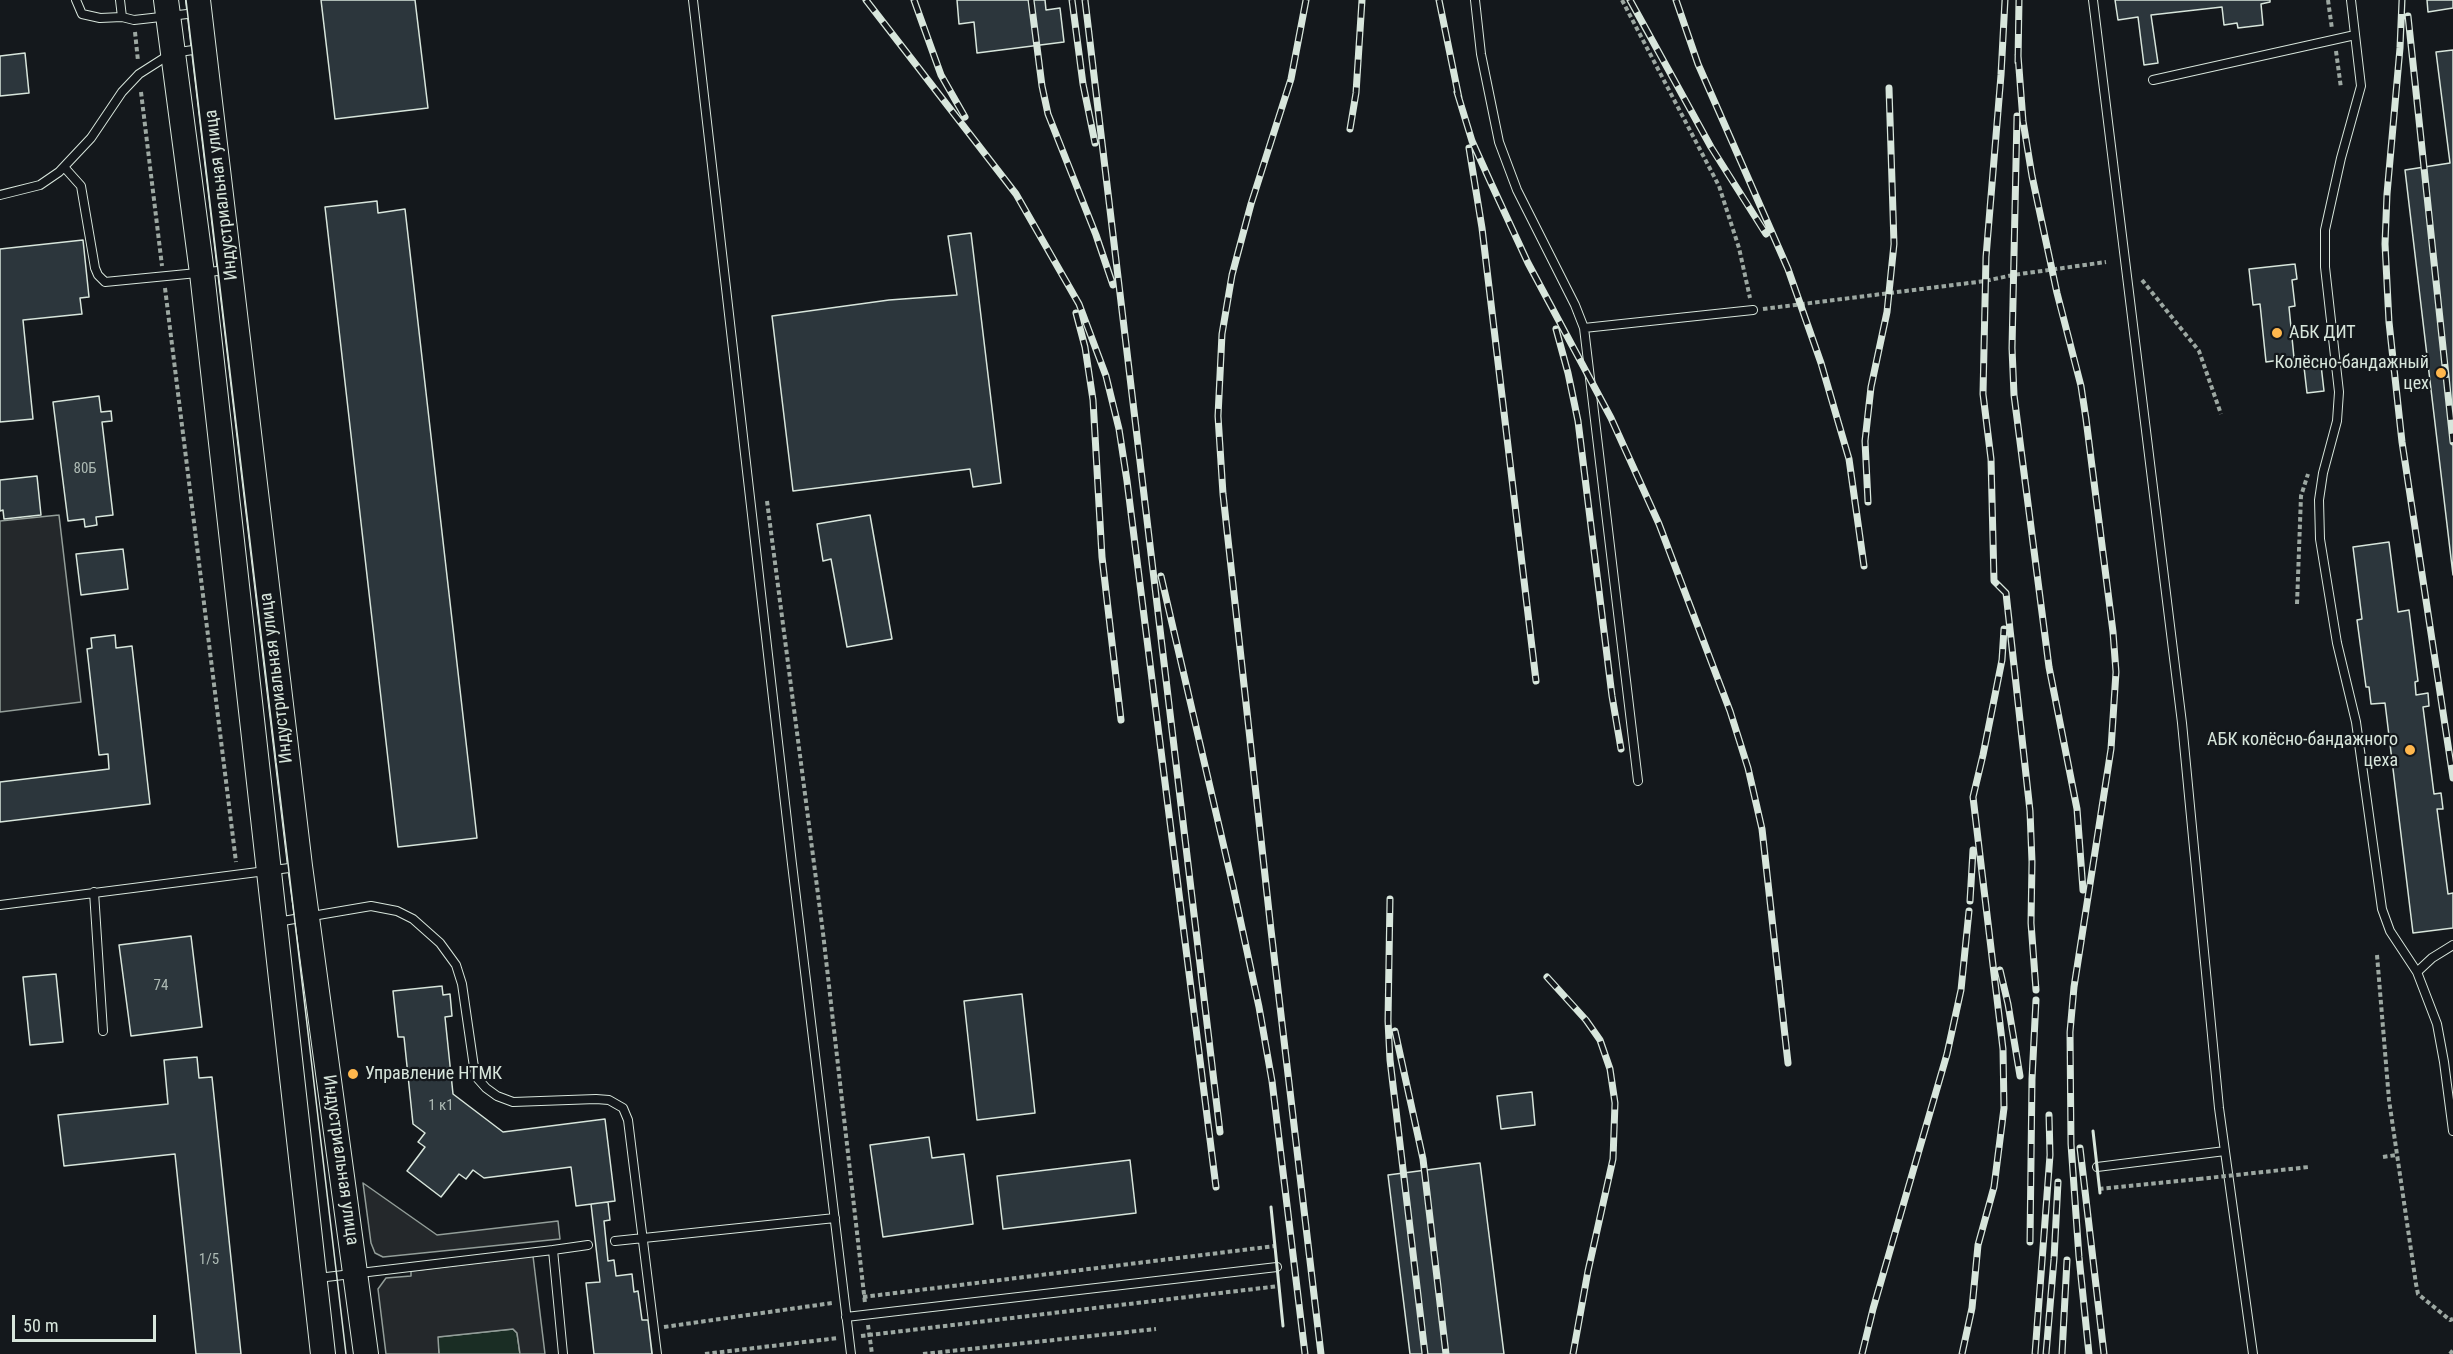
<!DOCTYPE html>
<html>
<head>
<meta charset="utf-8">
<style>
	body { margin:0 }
	#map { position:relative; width:2453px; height:1354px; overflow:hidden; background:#14181c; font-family:"Roboto Condensed",sans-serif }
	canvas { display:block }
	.scale { position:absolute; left:12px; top:1315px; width:144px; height:27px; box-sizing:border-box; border:3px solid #d8e6dc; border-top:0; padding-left:8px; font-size:18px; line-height:21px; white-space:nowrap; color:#d8e6dc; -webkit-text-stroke:4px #14181c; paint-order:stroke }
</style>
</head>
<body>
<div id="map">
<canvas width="2453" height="1354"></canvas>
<div class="scale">50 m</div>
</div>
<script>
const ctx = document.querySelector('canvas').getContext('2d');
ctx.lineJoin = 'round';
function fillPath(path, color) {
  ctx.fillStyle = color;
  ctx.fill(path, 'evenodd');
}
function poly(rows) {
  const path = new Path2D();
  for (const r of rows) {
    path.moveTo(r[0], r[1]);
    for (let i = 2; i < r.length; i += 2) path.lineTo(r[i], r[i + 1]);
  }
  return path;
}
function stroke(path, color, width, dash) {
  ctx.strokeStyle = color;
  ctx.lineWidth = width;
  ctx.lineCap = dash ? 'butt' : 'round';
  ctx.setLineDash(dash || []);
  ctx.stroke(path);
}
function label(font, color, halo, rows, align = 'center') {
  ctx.font = font + ' "Roboto Condensed",sans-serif';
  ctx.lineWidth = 4.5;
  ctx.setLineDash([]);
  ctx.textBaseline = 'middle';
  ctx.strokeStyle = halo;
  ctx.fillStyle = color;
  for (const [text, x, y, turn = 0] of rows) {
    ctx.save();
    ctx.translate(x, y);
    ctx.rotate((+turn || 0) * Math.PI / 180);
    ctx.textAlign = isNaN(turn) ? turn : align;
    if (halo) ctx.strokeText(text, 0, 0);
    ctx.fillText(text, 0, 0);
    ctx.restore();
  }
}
const green = poly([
	[513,1329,517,1333,520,1354,439,1354,437,1337,513,1329]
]);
const parking = poly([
	[59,515,81,702,0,712,0,521,59,515],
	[363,1183,437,1235,558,1221,560,1239,383,1257,375,1253,371,1243,363,1183],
	[533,1256,545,1354,520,1354,517,1333,513,1329,438,1337,439,1354,386,1354,378,1289,386,1278,411,1276,411,1271,533,1256]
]);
const building = poly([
	[321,0,415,0,428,108,335,119,321,0],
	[957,0,1045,0,1046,10,1060,8,1064,42,977,53,974,22,959,24,957,0],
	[2115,0,2270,0,2270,2,2261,4,2263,25,2238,28,2237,23,2224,25,2222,7,2151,15,2158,63,2144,65,2138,17,2118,20,2115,0],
	[2427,0,2453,0,2453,8,2428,12,2427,0],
	[2453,50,2453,575,2405,170,2450,163,2436,52,2453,50],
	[25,53,29,93,0,96,0,56,25,53],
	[377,201,378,213,405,209,477,838,398,847,325,207,377,201],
	[971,233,1001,483,973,487,970,469,793,491,772,316,889,300,957,295,948,236,971,233],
	[83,240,89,297,80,298,82,314,23,320,33,419,0,422,0,249,83,240],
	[2295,264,2297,279,2292,280,2295,306,2289,307,2294,358,2266,362,2260,304,2253,305,2249,269,2295,264],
	[2321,365,2324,391,2307,393,2304,367,2321,365],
	[99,396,101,412,111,411,112,421,102,422,113,515,96,517,97,525,85,527,84,519,68,521,53,402,99,396],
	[37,476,41,515,4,519,3,510,0,511,0,480,37,476],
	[870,515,892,639,847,647,831,559,823,561,817,524,870,515],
	[2389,542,2398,612,2409,610,2418,681,2415,682,2416,695,2428,693,2429,706,2423,707,2434,794,2441,793,2443,809,2437,809,2448,894,2453,893,2453,928,2413,933,2385,703,2371,704,2369,687,2366,687,2357,620,2362,619,2353,547,2389,542],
	[123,549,128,589,81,595,76,554,123,549],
	[115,635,116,648,132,646,150,804,0,822,0,782,109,769,108,754,99,755,87,649,92,648,91,638,115,635],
	[191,936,202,1027,131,1036,119,945,191,936],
	[56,974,63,1042,30,1045,23,977,56,974],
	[442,986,443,995,450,994,452,1016,445,1017,453,1094,503,1132,605,1119,615,1201,576,1206,571,1167,484,1178,473,1170,466,1179,459,1174,441,1197,407,1171,425,1147,418,1142,425,1133,413,1124,404,1037,398,1037,393,991,442,986],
	[1022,994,1035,1113,977,1120,964,1001,1022,994],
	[197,1057,199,1078,212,1077,241,1354,196,1354,175,1154,64,1166,58,1115,168,1104,164,1060,197,1057],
	[1532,1092,1535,1125,1501,1129,1497,1096,1532,1092],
	[929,1137,932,1158,964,1154,973,1224,883,1237,870,1145,929,1137],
	[1130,1160,1136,1213,1003,1229,997,1176,1130,1160],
	[1480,1163,1504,1354,1410,1354,1388,1175,1480,1163],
	[608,1202,610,1220,604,1221,608,1261,614,1260,616,1276,632,1274,634,1292,638,1291,642,1320,648,1320,652,1354,594,1354,586,1283,600,1282,591,1204,608,1202]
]);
const path = poly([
	[1622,0,1719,186,1739,248,1750,298],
	[2328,0,2332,29],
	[135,32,138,61],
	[2336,51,2341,88],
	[141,92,162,266],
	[2142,280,2199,351,2221,414],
	[165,288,236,862],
	[1763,309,1985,281,2013,275,2106,262],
	[767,501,823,933,865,1303],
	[2297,604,2301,496,2308,474],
	[2377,955,2389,1100,2416,1284,2418,1294,2450,1320,2453,1319],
	[2383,1157,2396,1155],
	[2099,1189,2199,1179],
	[863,1297,1275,1246],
	[868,1325,872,1354],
	[664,1327,832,1303],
	[861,1336,1279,1286],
	[705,1354,838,1338],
	[923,1354,1156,1329],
	[2450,1354,2453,1350]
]);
const lane = poly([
	[76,0,82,14,100,18,122,17],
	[120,0,122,17,134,20,196,13],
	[693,0,792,864,851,1354],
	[1475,0,1481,54,1499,142,1517,190,1575,305,1584,328,1753,310],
	[2093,0,2182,723,2219,1108,2253,1354],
	[2351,0,2361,86,2341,158,2325,230,2325,267,2339,392,2337,421,2323,473,2319,500,2320,539,2337,643,2356,722,2382,909,2390,931,2417,972,2437,1024,2444,1062,2453,1131],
	[2153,80,2355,35],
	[64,167,81,186,95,268,98,275,105,282,228,270],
	[0,195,40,185,59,172,91,138,122,92,139,74,172,53,200,49],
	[1584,328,1638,781],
	[94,892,103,1031],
	[0,905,297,867],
	[277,922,371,906,397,911,413,919,440,943,456,965,462,984,474,1067,478,1079,486,1088,497,1096,513,1102,596,1099,609,1100,623,1108,628,1120,657,1354],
	[2417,972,2432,958,2453,945],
	[2097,1167,2225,1151],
	[615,1241,835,1218],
	[553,1250,588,1245],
	[318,1278,553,1250,563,1354],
	[846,1317,1277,1267]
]);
const secondary = poly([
	[166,0,202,273,323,1354],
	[198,0,300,866,366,1354]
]);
const tram = poly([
	[186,0,346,1354]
]);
const rail = poly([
	[866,0,1016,194,1079,304,1106,376,1119,429,1127,481,1216,1187],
	[914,0,941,75,965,117],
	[1031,0,1042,86,1048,114,1096,235,1113,285],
	[1072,0,1083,84,1095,143],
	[1085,0,1220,1132],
	[1306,0,1291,79,1251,204,1232,275,1222,334,1218,416,1223,494,1271,930,1321,1354],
	[1439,0,1459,98],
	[1630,0,1711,147,1766,234],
	[1676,0,1698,64,1788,269,1821,363,1849,459,1864,566],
	[2005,0,2001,75,1986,257,1983,394,1991,459,1994,581,2006,593,2030,811,2032,862,2031,923,2036,990],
	[2402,0,2400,48,2387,194,2385,244,2389,322,2402,442,2453,778],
	[2408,16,2453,442],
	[2018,55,2023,121,2032,176,2057,293,2081,386,2086,419,2113,632,2116,672,2111,749,2074,987,2070,1032,2071,1144,2079,1257,2089,1354],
	[2018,62,2019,0],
	[1457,92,1472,141,1490,181,1528,263,1611,418,1659,524,1730,711,1748,768,1762,829,1788,1063],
	[2017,116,2012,348,2014,395,2049,667,2077,809,2083,890],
	[1350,129,1356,93,1362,0],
	[1469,148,1482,228,1536,681],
	[1076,313,1085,347,1093,400,1102,557,1121,720],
	[1556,329,1568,373,1578,421,1612,696,1621,749],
	[1868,502,1865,441,1871,387,1887,312,1894,244,1889,88],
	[1161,576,1233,886,1259,1007,1272,1081,1305,1354],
	[1390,899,1388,1021,1390,1060,1425,1354],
	[1970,901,1973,850],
	[2000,970,2008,1004,2020,1076],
	[1547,977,1586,1020,1600,1040,1610,1069,1615,1103,1613,1159,1588,1271,1573,1354],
	[1395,1031,1423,1159,1446,1354],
	[2080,1148,2104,1354],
	[2030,1242,2032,1079,2036,1000],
	[1862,1354,1873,1309,1947,1054,1961,990,1969,911],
	[1962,1354,1972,1308,1978,1245,1994,1187,2004,1108,2003,1049,1973,797,1983,755,2002,660,2004,629],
	[2035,1354,2050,1155,2049,1115],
	[2046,1354,2054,1259,2058,1182],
	[2062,1354,2067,1260]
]);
const pathBridge = poly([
	[2199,1179,2309,1167]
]);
const wall = poly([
	[2093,1131,2100,1193],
	[1271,1207,1283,1326]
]);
const markers = [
	[2277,333,6,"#ffb74d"],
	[2441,373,6,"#ffb74d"],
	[2410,750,6,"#ffb74d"],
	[353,1074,6,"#ffb74d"]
];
const numberNames = [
	["80Б",85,469],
	["74",161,986],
	["1 к1",441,1106],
	["1/5",209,1260]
];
const streetNames = [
	["Индустриальная улица",222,195,-97],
	["Индустриальная улица",277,678,-97],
	["Индустриальная улица",340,1160,82]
];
const poiNames = [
	["АБК ДИТ",2289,333],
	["Колёсно-бандажный",2429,363,"right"],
	["цех",2429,384,"right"],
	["АБК колёсно-бандажного",2398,740,"right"],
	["цеха",2398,761,"right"],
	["Управление НТМК",365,1074]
];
fillPath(green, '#1a2d24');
stroke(green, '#939e99', 1.5);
fillPath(parking, '#24282b');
stroke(parking, '#939e99', 1.5);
fillPath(building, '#2c363c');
stroke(building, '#d8e6dc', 1.5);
stroke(lane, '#d8e6dc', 10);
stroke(secondary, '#d8e6dc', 26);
stroke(path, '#9da8a2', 4, [4.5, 3]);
stroke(lane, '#14181c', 8);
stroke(secondary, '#14181c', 24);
stroke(tram, '#d8e6dc', 1.5);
stroke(rail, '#d8e6dc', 7);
stroke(rail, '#14181c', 4.5, [14]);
stroke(pathBridge, '#9da8a2', 4, [4.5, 3]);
stroke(wall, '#d8e6dc', 3);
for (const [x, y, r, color] of markers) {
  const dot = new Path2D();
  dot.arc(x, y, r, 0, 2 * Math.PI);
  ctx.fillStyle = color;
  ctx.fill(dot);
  stroke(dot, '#14181c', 2);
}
label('15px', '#adbab4', null, numberNames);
label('18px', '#d8e6dc', '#14181c', streetNames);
label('18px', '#d8e6dc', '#14181c', poiNames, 'left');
</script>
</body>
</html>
